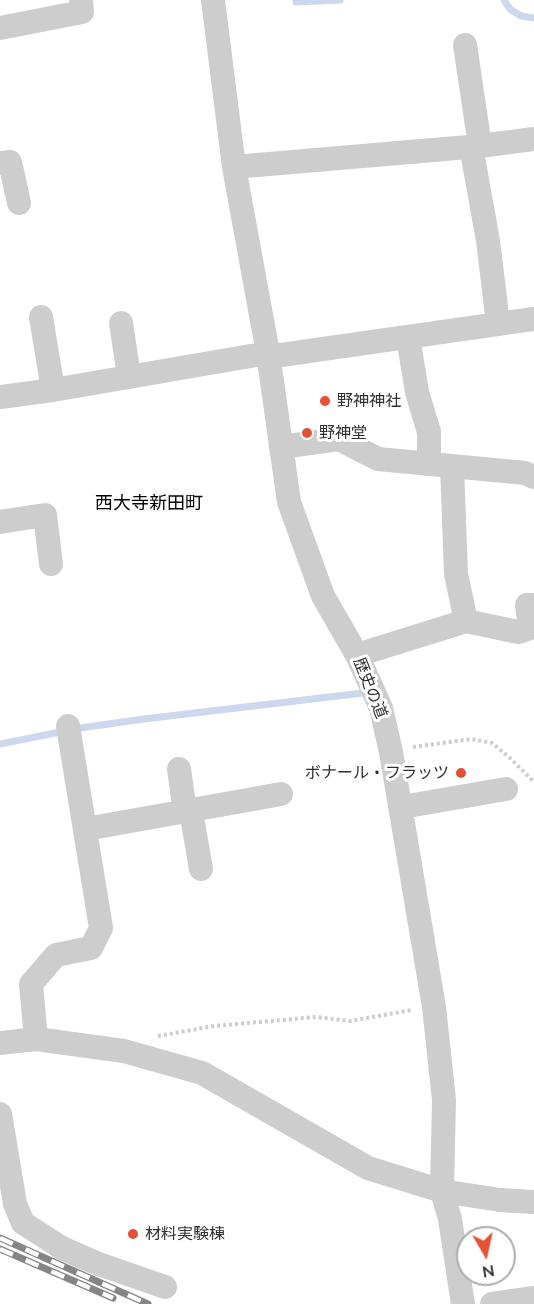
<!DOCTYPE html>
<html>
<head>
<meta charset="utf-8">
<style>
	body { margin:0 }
	#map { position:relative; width:534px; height:1304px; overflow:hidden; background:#fff; font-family:Mulish,sans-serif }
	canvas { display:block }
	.north { position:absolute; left:456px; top:1226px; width:60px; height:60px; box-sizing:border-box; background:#fff; border:2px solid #acacac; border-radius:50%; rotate:171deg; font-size:16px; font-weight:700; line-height:24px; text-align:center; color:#303030 }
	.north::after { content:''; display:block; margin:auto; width:21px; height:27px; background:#e55134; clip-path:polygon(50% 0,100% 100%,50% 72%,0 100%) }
</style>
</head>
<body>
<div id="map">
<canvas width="534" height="1304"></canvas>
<div class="north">N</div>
</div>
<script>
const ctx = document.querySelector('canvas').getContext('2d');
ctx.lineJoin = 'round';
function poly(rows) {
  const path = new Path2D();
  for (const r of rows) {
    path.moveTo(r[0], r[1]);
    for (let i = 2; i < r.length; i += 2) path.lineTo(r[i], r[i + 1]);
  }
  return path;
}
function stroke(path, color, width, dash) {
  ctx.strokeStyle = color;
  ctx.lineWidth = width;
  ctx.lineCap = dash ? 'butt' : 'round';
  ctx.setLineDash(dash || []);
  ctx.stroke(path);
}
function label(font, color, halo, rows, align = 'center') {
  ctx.font = font + ' Mulish,"Noto Sans JP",sans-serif';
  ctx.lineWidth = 6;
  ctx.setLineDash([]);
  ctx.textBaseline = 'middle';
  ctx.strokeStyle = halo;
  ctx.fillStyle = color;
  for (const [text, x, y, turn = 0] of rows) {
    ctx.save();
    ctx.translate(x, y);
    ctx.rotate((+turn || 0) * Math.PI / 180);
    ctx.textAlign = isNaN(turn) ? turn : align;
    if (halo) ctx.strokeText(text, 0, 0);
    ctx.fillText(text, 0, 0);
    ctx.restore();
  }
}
const stream = poly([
	[296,0,296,2,340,0],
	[504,0,510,9,521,16,534,18],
	[0,744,80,728,144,719,363,693]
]);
const path = poly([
	[413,747,472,739,492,743,511,759,534,782],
	[158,1036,214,1026,316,1017,350,1021,412,1010]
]);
const minor = poly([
	[213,0,234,167,268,353,289,502,323,596,357,655,381,708,391,752,434,1007,444,1100,442,1191,450,1219,463,1304],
	[0,28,82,12,81,0],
	[465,45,480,146],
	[471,146,488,241,498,323],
	[0,163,10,162,19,203],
	[234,167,480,146,534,139],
	[41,317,53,390],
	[121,323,129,376],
	[408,337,417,392,429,432,429,464],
	[0,397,53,390,268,353,281,355,534,319],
	[281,447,339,439,378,459,525,473,534,477],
	[452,466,456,574,466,621],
	[0,522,45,515,51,564],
	[357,655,466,621,518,632,530,628,527,605,534,605],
	[179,769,185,812],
	[402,807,506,789],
	[191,811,201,869],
	[86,829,281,794],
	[36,1039,31,984,56,955,91,948,101,928,68,726],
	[0,1043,36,1039,124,1051,202,1073,368,1168,442,1191,500,1200,534,1202],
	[0,1114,15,1204,23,1223,62,1248,96,1263,165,1287],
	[492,1304,534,1298]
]);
const rail = poly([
	[0,1238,148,1304],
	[0,1249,113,1298]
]);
const markers = [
	[325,401,6,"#e55134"],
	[307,433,6,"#e55134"],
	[461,773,6,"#e55134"],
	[133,1234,6,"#e55134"]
];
const poiNames = [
	["野神神社",337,401],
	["野神堂",319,433],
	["ボナール・フラッツ",449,773,"right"],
	["材料実験棟",145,1234]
];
const streetNames = [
	["歴史の道",370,688,68]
];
const neighbourhoodNames = [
	["西大寺新田町",149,504]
];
stroke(stream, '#cbd8ed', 7);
stroke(path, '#cdcdcd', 4, [3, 3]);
stroke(minor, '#cdcdcd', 24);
stroke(rail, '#858585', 7);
stroke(rail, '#fff', 4.5, [14]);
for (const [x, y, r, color] of markers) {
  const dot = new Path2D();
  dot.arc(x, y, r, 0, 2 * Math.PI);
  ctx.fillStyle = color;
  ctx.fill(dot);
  stroke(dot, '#fff', 2);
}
label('16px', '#303030', '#fff', poiNames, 'left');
label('16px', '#303030', '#fff', streetNames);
label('18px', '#000', '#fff', neighbourhoodNames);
</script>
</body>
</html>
